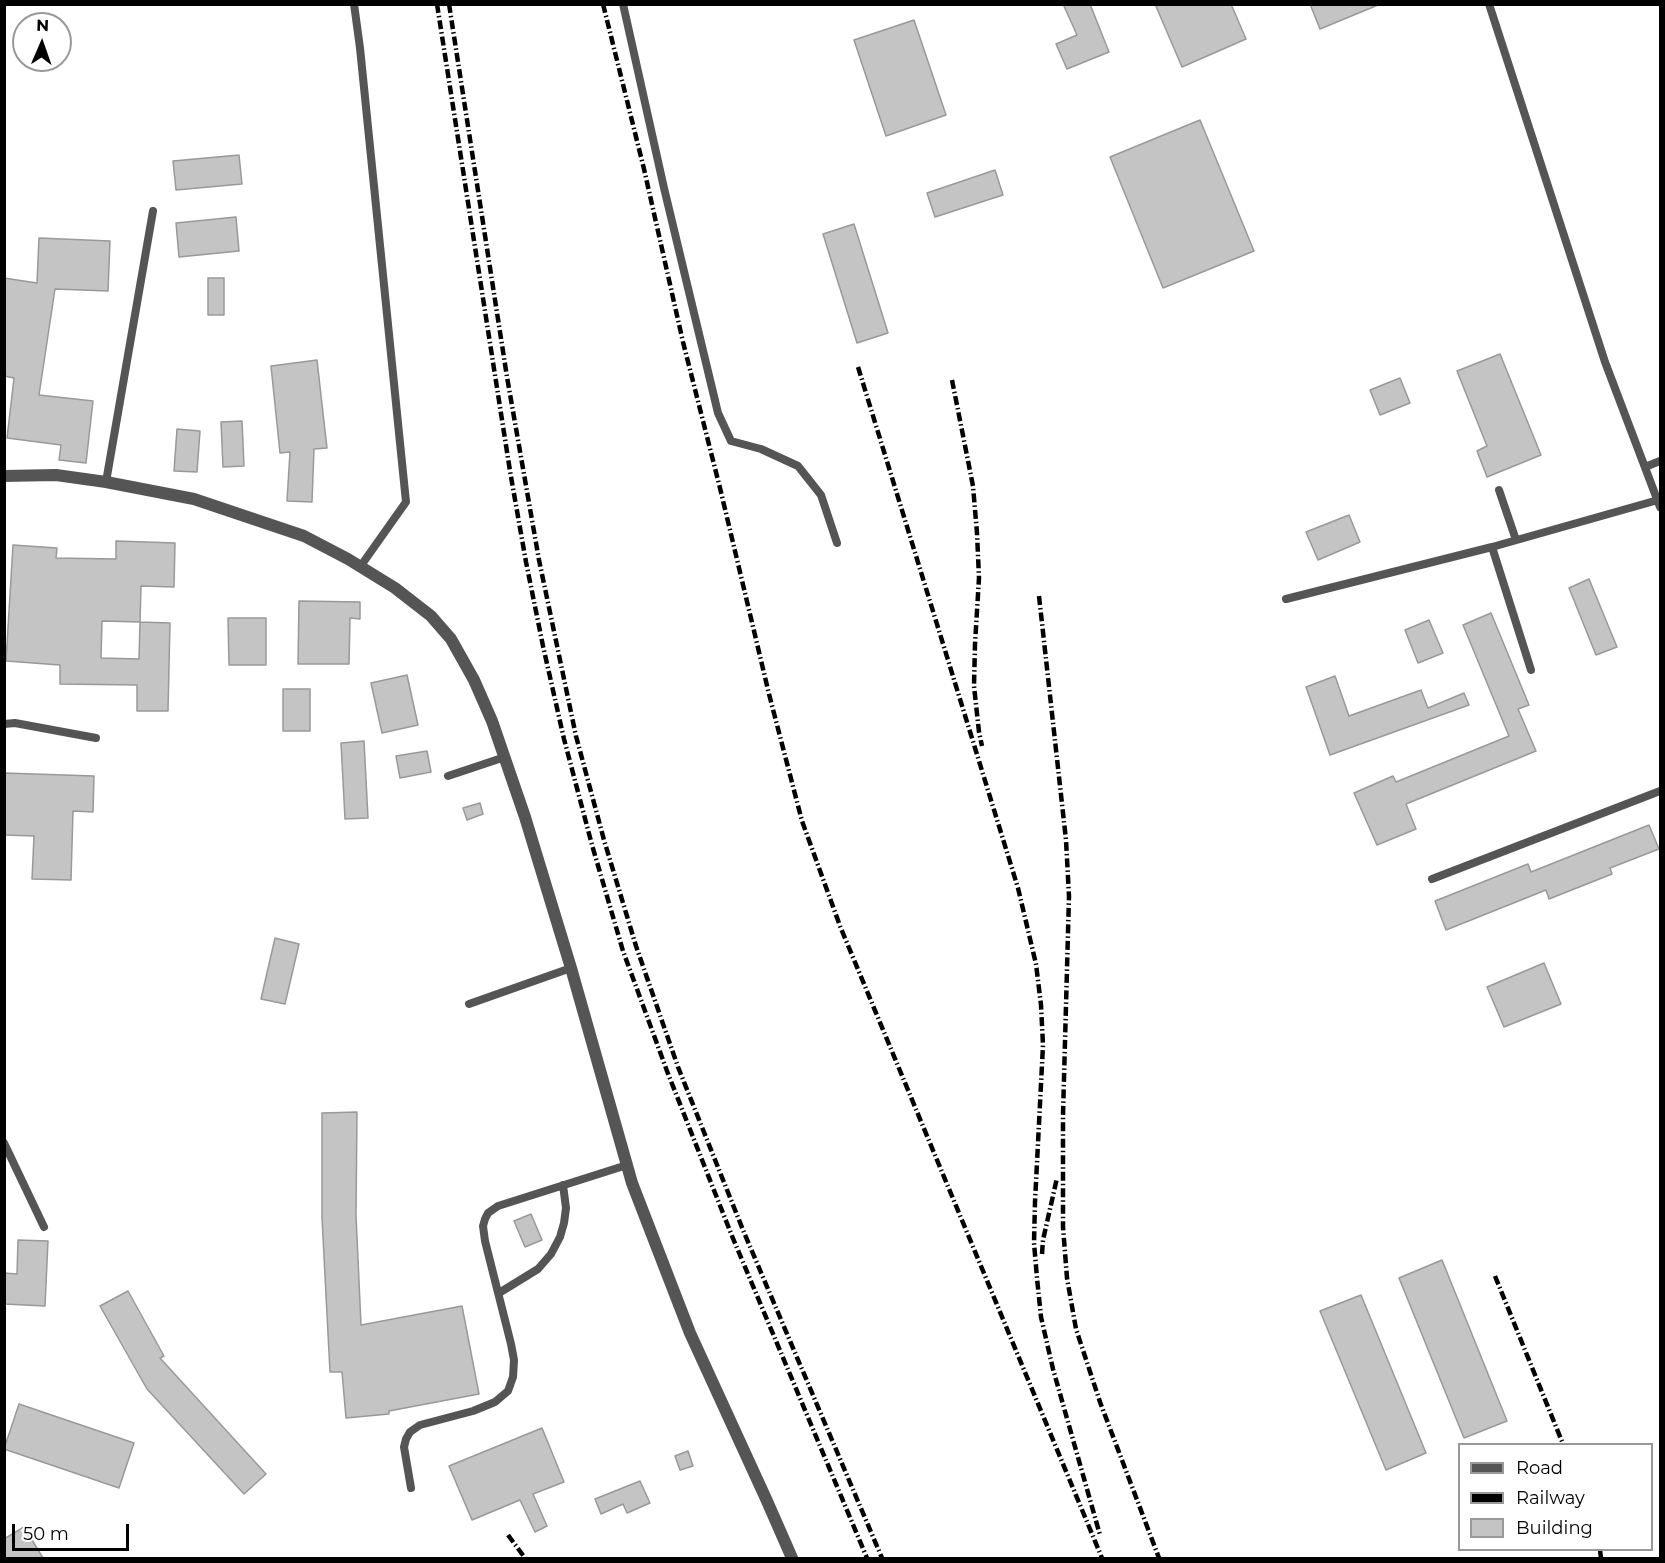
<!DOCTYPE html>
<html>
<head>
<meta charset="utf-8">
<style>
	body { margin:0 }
	#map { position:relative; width:1665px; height:1563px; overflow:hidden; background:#fff; font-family:Montserrat,sans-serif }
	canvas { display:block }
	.frame { position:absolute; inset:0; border:6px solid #000; pointer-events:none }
	.legend { position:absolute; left:1458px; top:1443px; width:195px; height:108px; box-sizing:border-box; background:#fff; border:2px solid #999; margin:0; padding:8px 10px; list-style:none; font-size:18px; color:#000 }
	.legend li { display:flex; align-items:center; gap:12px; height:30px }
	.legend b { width:30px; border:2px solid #999 }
	.north { position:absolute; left:12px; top:12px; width:60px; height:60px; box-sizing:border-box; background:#fff; border:2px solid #999; border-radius:50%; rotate:2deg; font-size:16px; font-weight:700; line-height:24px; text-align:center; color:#000 }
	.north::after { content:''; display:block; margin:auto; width:21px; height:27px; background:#000; clip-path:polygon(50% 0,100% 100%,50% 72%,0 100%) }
	.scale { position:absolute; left:12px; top:1524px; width:117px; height:27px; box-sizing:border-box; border:3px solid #000; border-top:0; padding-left:8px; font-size:18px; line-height:21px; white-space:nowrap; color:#000; -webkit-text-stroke:4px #fff; paint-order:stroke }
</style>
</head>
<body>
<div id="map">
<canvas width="1665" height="1563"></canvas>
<div class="frame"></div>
<ul class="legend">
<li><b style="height:8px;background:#555"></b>Road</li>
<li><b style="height:8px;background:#000"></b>Railway</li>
<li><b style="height:16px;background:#c4c4c4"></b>Building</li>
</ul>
<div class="north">N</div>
<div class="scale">50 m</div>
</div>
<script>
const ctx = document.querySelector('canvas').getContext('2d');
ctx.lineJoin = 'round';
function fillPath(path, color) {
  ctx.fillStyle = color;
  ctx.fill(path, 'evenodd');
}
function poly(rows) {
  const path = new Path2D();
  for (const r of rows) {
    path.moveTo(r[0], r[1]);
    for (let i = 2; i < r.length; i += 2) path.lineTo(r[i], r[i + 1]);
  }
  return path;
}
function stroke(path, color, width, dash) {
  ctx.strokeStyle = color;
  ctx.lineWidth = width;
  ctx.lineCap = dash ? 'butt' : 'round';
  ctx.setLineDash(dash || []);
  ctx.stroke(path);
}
const building = poly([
	[1063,4,1090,4,1109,52,1067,69,1056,44,1077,35,1063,4],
	[1155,4,1231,4,1246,39,1182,67,1155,4],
	[1310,4,1378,4,1378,5,1320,29,1310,4],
	[914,20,946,115,886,136,854,40,914,20],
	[1200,120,1254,251,1163,288,1110,157,1200,120],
	[239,155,242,184,176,190,173,161,239,155],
	[995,170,1003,195,935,217,927,193,995,170],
	[236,217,239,251,179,257,176,223,236,217],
	[854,224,888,333,857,343,823,234,854,224],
	[39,238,110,241,108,291,55,289,39,395,93,401,86,463,59,460,61,445,7,438,14,378,4,376,4,278,37,283,39,238],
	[208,278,224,278,224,315,208,315,208,278],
	[1500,354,1541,455,1487,477,1477,451,1487,446,1457,371,1500,354],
	[317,360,327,448,314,449,312,502,287,501,290,452,280,453,271,366,317,360],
	[1400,378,1410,403,1380,415,1370,390,1400,378],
	[242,421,244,466,223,467,221,422,242,421],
	[177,429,200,431,197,472,174,471,177,429],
	[1349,515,1360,542,1318,560,1306,532,1349,515],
	[116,541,175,543,174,587,141,586,140,622,170,623,168,711,137,711,137,685,60,684,60,665,6,661,13,545,57,548,56,558,116,559,116,541],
	[102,621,140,622,139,659,101,658,102,621],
	[1589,579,1617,647,1596,655,1569,588,1589,579],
	[299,601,360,602,360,619,350,618,349,664,298,664,299,601],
	[1491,613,1529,705,1518,709,1536,751,1406,804,1416,829,1377,845,1354,793,1393,776,1396,782,1509,736,1463,625,1491,613],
	[228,618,266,618,266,665,229,665,228,618],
	[1429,620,1443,653,1418,663,1405,630,1429,620],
	[407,675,418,725,382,733,371,683,407,675],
	[1335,676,1349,716,1421,690,1428,708,1464,693,1469,705,1330,755,1306,687,1335,676],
	[283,689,310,689,310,731,283,731,283,689],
	[364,741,368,818,345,819,341,743,364,741],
	[427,751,431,772,400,778,396,756,427,751],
	[4,773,94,776,93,812,73,811,71,880,32,879,34,836,4,835,4,773],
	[480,803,483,814,467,820,463,808,480,803],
	[1649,825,1659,849,1610,868,1612,874,1549,899,1546,890,1446,930,1435,901,1528,864,1531,872,1649,825],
	[275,938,299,944,285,1004,261,999,275,938],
	[1544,963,1561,1004,1504,1027,1487,987,1544,963],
	[357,1112,356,1215,361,1325,462,1306,479,1394,389,1411,389,1414,346,1418,342,1372,330,1372,322,1218,322,1113,357,1112],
	[531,1214,542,1240,525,1247,514,1221,531,1214],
	[18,1240,48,1241,45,1306,4,1304,4,1273,17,1274,18,1240],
	[1442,1260,1507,1421,1464,1438,1399,1278,1442,1260],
	[128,1291,164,1356,160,1358,266,1474,244,1494,147,1389,100,1306,128,1291],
	[1361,1295,1426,1453,1386,1470,1320,1311,1361,1295],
	[19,1404,134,1443,119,1488,4,1449,19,1404],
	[542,1428,564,1482,533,1494,547,1526,535,1532,520,1500,472,1520,449,1466,542,1428],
	[688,1451,693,1466,680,1470,675,1456,688,1451],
	[640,1481,650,1503,627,1513,623,1504,601,1514,595,1499,640,1481],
	[24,1527,43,1558,4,1558,4,1539,24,1527]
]);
const service = poly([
	[354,4,360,48,406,502,360,567],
	[623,4,664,188,718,413,731,441,761,449,798,466,821,495,837,543],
	[1489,4,1605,362,1660,507],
	[1645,467,1660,461],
	[106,482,153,211],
	[1499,490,1516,540],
	[1286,599,1492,547],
	[1531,670,1492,547,1658,500],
	[4,724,15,723,96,738],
	[448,776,505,757],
	[1432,879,1660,791],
	[469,1004,571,968],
	[4,1143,44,1227],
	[499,1293,538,1269,551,1254,560,1237,564,1223,566,1208,563,1185],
	[411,1488,404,1447,406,1439,410,1432,420,1425,473,1411,495,1402,508,1391,513,1377,514,1360,511,1344,485,1241,483,1226,485,1219,488,1213,498,1206,627,1165]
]);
const minor = poly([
	[4,476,56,475,106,482,194,499,304,536,348,559,395,588,431,616,451,639,474,680,492,721,525,817,571,968,632,1183,690,1333,767,1501,792,1558]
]);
const rail = poly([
	[437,4,510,471,526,562,543,646,564,739,592,845,623,951,667,1071,732,1236,867,1558],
	[449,4,507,377,539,560,576,736,604,840,636,946,678,1067,743,1230,882,1558],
	[603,4,644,169,683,342,720,488,769,694,802,821,840,926,1102,1558],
	[858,367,1018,888,1036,964,1041,1005,1043,1045,1035,1202,1034,1243,1037,1278,1041,1317,1053,1369,1100,1535],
	[952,380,973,486,977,533,979,578,975,644,974,686,979,732,982,746],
	[1039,596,1066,840,1069,896,1063,1115,1063,1227,1067,1278,1076,1329,1100,1402,1159,1558],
	[1042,1254,1043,1240,1057,1178],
	[1495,1276,1563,1444],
	[508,1535,525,1558],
	[1600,1550,1601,1558]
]);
fillPath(building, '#c4c4c4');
stroke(building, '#999', 1.5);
stroke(service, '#555', 8);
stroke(minor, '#555', 12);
stroke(rail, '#000', 4.5, [9, 3, 1.5, 3]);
</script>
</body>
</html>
